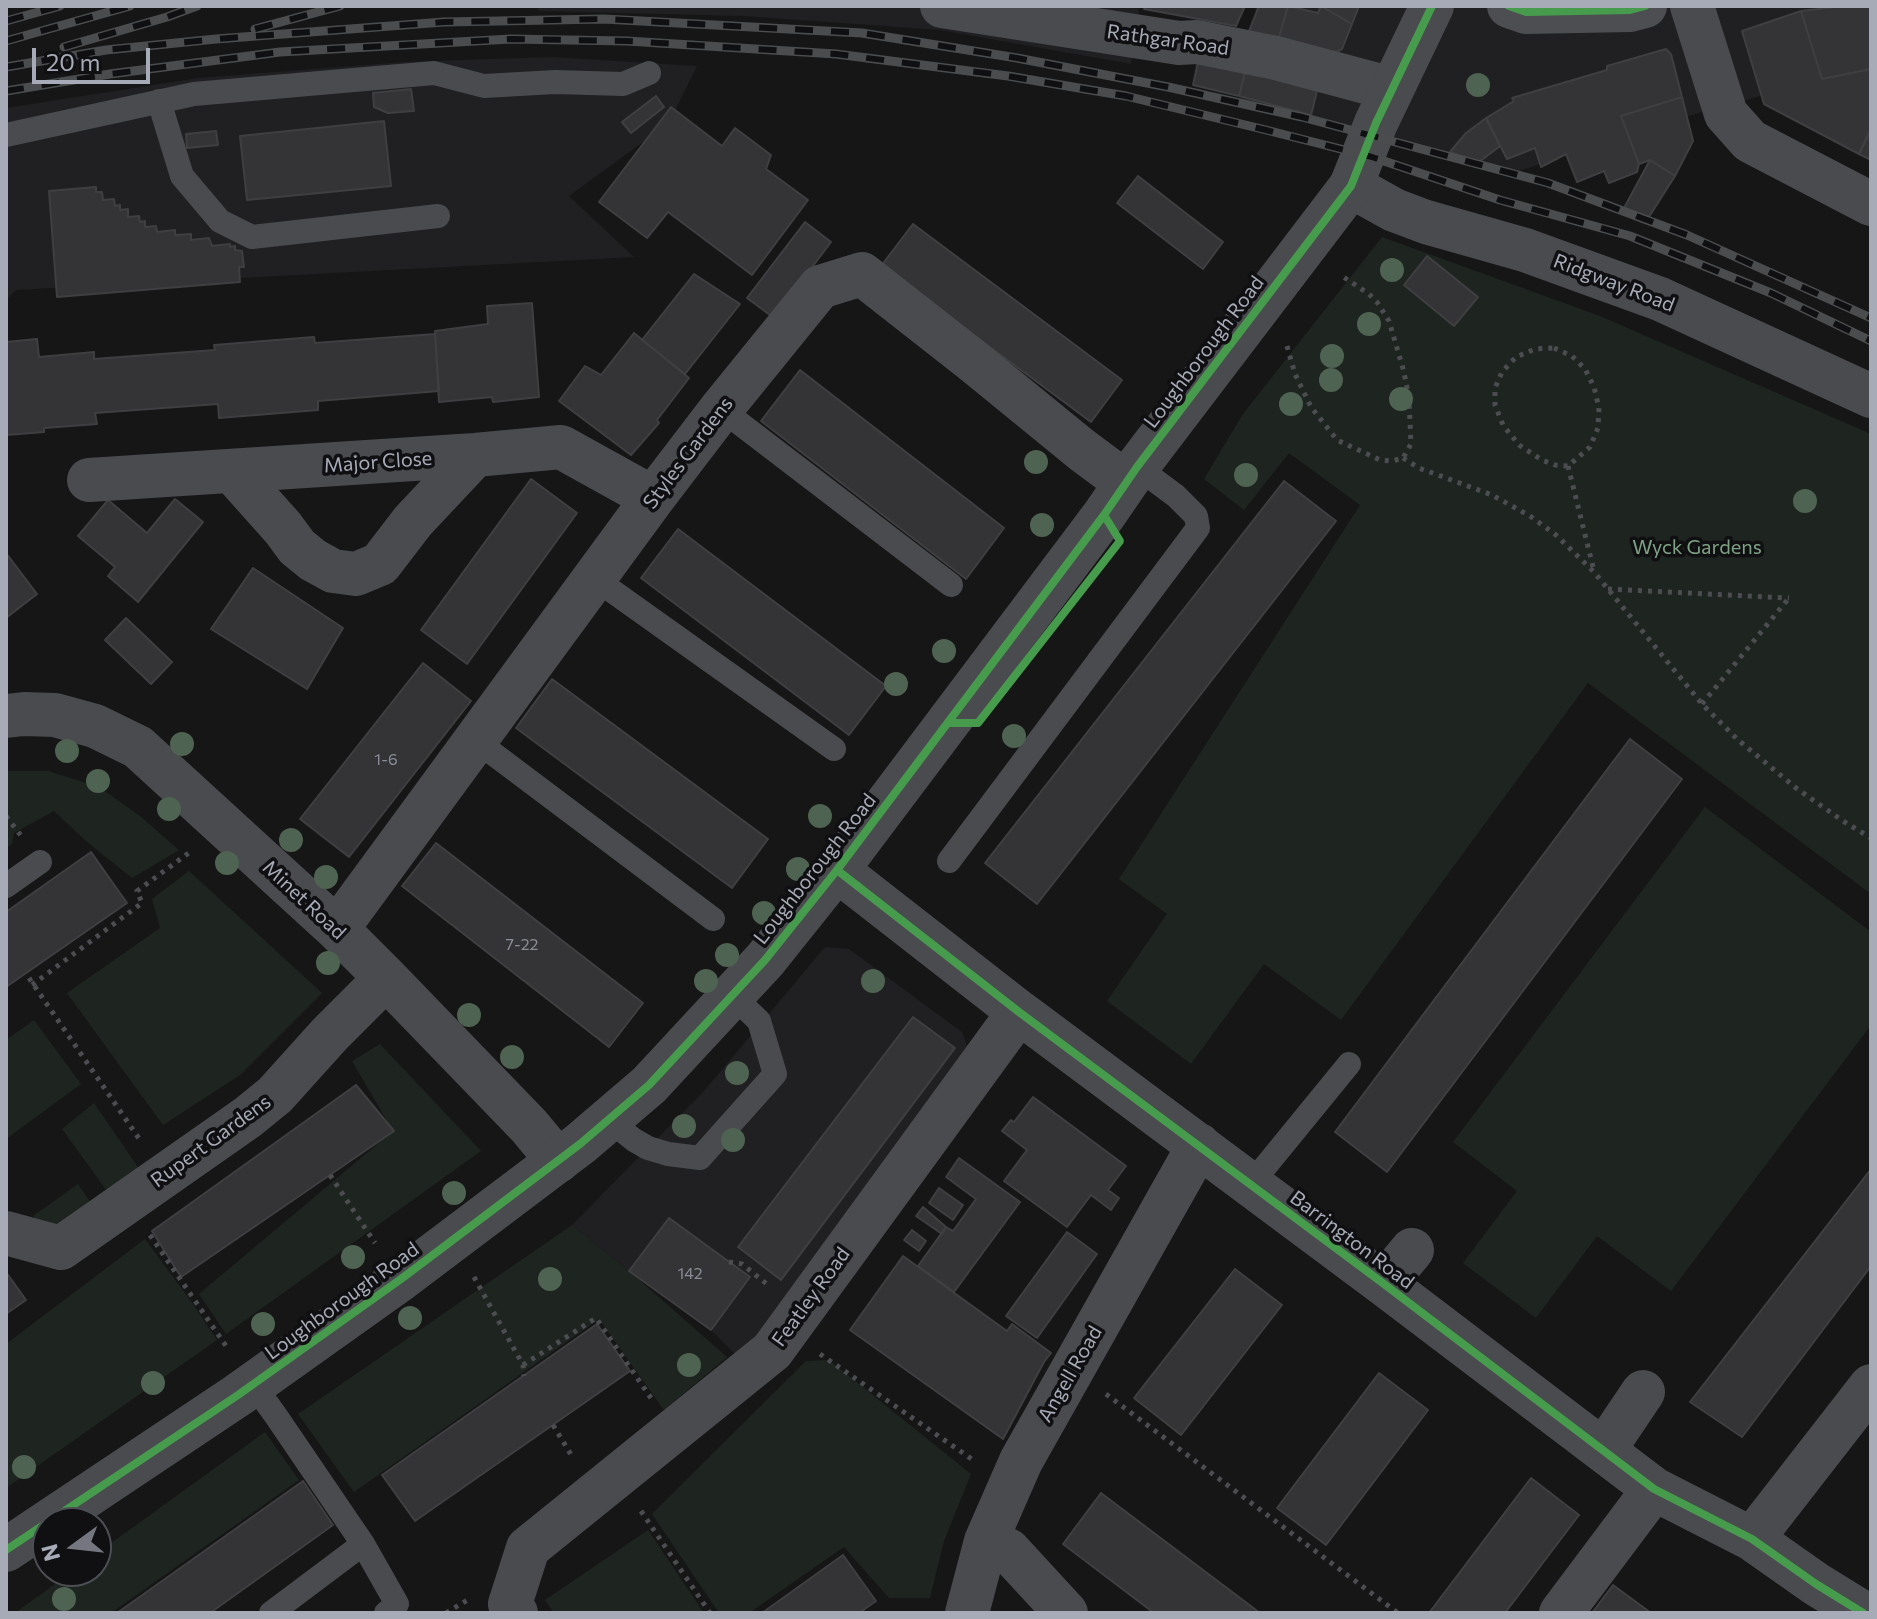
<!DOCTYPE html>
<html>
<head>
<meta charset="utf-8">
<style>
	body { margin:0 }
	#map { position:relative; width:1877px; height:1619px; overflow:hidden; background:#161616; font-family:Commissioner,sans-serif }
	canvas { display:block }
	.frame { position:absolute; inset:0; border:8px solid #a7abb7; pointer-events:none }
	.north { position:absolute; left:32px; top:1507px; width:80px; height:80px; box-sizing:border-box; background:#101012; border:2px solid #4c4e54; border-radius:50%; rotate:255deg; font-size:22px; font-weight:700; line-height:32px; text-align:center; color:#a7abb7 }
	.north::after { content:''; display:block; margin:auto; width:28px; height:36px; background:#74777f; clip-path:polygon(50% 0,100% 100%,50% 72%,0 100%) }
	.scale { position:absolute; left:32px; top:48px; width:118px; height:36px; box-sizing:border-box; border:4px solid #a7abb7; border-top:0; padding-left:10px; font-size:24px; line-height:28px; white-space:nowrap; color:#a7abb7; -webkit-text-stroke:6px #101012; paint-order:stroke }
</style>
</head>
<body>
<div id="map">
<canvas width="1877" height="1619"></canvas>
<div class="frame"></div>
<div class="north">N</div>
<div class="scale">20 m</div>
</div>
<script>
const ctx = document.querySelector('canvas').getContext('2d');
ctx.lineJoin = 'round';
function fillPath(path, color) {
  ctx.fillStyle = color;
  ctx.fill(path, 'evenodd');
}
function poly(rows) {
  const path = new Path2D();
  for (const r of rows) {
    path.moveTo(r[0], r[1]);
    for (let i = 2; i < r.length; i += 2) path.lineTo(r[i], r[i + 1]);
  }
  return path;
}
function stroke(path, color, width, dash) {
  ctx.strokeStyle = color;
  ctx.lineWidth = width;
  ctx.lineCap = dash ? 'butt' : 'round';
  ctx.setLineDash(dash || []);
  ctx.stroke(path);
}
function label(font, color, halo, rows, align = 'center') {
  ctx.font = font + ' Commissioner,sans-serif';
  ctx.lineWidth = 7;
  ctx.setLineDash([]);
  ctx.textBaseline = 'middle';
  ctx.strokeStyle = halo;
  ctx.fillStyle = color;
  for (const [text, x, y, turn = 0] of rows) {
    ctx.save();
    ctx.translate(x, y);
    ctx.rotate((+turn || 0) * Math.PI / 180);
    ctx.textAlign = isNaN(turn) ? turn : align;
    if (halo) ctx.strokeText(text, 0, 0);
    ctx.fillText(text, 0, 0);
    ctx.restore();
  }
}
const built = poly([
	[537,6,1141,6,1139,8,1131,64,940,30,743,16,538,11],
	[1256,6,1871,6,1822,79,1685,117,1516,172,1240,100],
	[551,57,697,66,669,123,569,196,634,257,16,290,6,300,6,108,198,78,404,62],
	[825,947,849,949,962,1032,970,1054,741,1360,711,1330,629,1271,572,1225,704,1091]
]);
const green = poly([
	[1382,237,1600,316,1871,434,1871,894,1588,683,1341,1020,1264,964,1191,1064,1107,1001,1167,914,1119,879,1360,505,1289,453,1244,510,1204,479,1243,414],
	[6,771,48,771,99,787,140,816,179,850,132,878,86,841,54,811,14,833,12,844,6,848],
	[1705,807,1871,932,1871,1025,1671,1291,1597,1236,1536,1318,1463,1263,1517,1191,1453,1142],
	[189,871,322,993,240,1075,163,1125,67,993,160,928,152,899],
	[34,1020,81,1084,6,1139,6,1040],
	[380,1044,481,1151,226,1334,199,1294,393,1131,352,1061],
	[94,1103,140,1170,107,1191,62,1129],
	[78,1184,91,1203,46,1234,33,1216],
	[572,1225,629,1271,727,1357,664,1410,599,1319,354,1492,298,1414],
	[145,1239,193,1304,217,1340,6,1488,6,1344],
	[829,1360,971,1474,944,1541,930,1598,889,1598,844,1547,749,1613,719,1613,652,1514,806,1361],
	[265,1432,299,1480,111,1613,15,1613,73,1571,96,1571,96,1554],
	[648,1530,704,1613,554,1613,545,1600]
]);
const building = poly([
	[1147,6,1245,6,1236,26,1144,9,1147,6],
	[1259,6,1288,6,1278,41,1249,31,1259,6],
	[1288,6,1318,13,1321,6,1352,24,1342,49,1331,55,1278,41,1288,6],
	[1321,6,1359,6,1352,24,1321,6],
	[1844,6,1871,6,1871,69,1822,79,1801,11,1844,6],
	[1801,11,1822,79,1871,69,1871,128,1859,154,1764,104,1742,31,1801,11],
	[1666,49,1671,54,1682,97,1621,116,1639,164,1637,172,1609,183,1604,171,1577,182,1566,154,1541,167,1535,148,1507,159,1486,118,1514,101,1512,98,1607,70,1607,66,1666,49],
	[1199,57,1246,69,1239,96,1193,85,1199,57],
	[1246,69,1318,87,1311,115,1239,96,1246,69],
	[411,89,414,111,388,113,374,107,373,93,411,89],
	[656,96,664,107,631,133,622,122,656,96],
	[1682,97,1693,141,1675,176,1650,160,1639,164,1621,116,1682,97],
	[671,107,722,146,735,128,771,155,766,169,808,200,752,275,668,212,647,238,599,202,671,107],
	[1486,118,1500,146,1479,162,1450,152,1466,133,1486,118],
	[384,121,391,186,247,200,240,136,384,121],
	[216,131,218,145,187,148,186,134,216,131],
	[1871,131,1871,160,1859,154,1871,131],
	[1650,160,1675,176,1647,220,1624,208,1650,160],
	[1138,176,1223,242,1203,269,1117,203,1138,176],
	[96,187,96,192,102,192,103,200,114,199,115,206,120,205,120,210,128,209,128,217,139,216,140,222,145,221,145,227,156,226,157,232,175,230,175,235,191,234,191,240,209,238,212,246,230,244,230,247,235,246,235,250,242,251,244,267,239,267,240,282,57,297,49,191,96,187],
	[805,222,831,242,774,318,747,298,805,222],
	[913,224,1122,380,1091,422,881,266,913,224],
	[1427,256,1478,297,1454,326,1404,285,1427,256],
	[694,274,740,304,685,374,642,340,694,274],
	[532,303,539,397,493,402,492,397,439,402,435,331,488,324,487,306,532,303],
	[634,333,689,378,657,420,659,423,631,455,559,401,585,366,601,375,634,333],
	[435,334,439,391,318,401,318,410,219,418,218,404,95,413,97,424,44,428,44,432,6,435,6,342,37,339,39,357,94,352,94,359,215,350,214,345,314,337,315,343,435,334],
	[800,370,1004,528,966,579,761,421,800,370],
	[531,479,577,513,467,664,421,630,531,479],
	[1284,481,1336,521,1037,904,985,863,1284,481],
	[175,499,203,522,138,602,108,576,115,567,78,536,108,500,147,533,175,499],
	[678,529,886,686,849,735,641,578,678,529],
	[6,553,37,594,6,618,6,553],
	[253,568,343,628,307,689,211,629,253,568],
	[126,618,172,662,151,684,105,640,126,618],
	[423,663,471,701,349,857,300,819,423,663],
	[552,679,768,839,732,888,516,728,552,679],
	[1630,739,1682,779,1387,1172,1335,1132,1630,739],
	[436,843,643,1003,609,1047,402,886,436,843],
	[91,852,127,903,6,987,6,912,91,852],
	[913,1017,955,1048,781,1280,738,1247,913,1017],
	[356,1085,394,1131,181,1277,152,1231,356,1085],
	[1033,1097,1126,1166,1108,1190,1119,1198,1111,1210,1091,1195,1067,1227,1004,1181,1027,1150,1002,1131,1011,1120,1014,1122,1033,1097],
	[959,1158,1020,1202,954,1292,918,1266,946,1227,953,1231,976,1199,946,1177,959,1158],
	[1871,1169,1871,1266,1742,1437,1690,1402,1871,1169],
	[939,1188,963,1205,953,1220,929,1203,939,1188],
	[923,1207,946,1227,942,1234,916,1216,923,1207],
	[669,1218,750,1277,711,1330,629,1271,669,1218],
	[912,1230,926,1241,919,1251,904,1240,912,1230],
	[1067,1232,1097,1254,1037,1338,1006,1316,1067,1232],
	[903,1256,1007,1331,1012,1324,1051,1353,1044,1362,1003,1439,850,1330,903,1256],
	[1235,1269,1282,1305,1181,1435,1134,1398,1235,1269],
	[6,1272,26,1300,6,1314,6,1272],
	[597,1324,630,1371,415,1521,382,1475,597,1324],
	[1379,1373,1428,1410,1326,1545,1277,1508,1379,1373],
	[1531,1478,1579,1515,1505,1613,1429,1613,1531,1478],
	[303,1481,333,1525,210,1613,117,1613,303,1481],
	[1101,1493,1260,1613,1154,1613,1063,1544,1101,1493],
	[843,1555,876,1601,859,1613,762,1613,843,1555],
	[1613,1585,1651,1613,1592,1613,1613,1585]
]);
const path = poly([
	[1287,346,1295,374,1311,407,1337,440,1380,460,1392,461,1403,458,1411,444,1409,399,1404,372,1389,321,1377,302,1369,294,1342,276],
	[1554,348,1572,356,1585,369,1594,387,1599,408,1598,428,1590,447,1568,466,1555,465,1542,460,1519,445,1503,425,1495,405,1495,388,1502,372,1516,357,1535,349,1554,348],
	[1403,458,1419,468,1492,495,1530,516,1556,535,1594,572,1702,704,1737,739,1796,788,1843,821,1871,838],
	[1568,466,1594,571],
	[1608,589,1789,598],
	[1702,704,1789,598],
	[6,816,22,837],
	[29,978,140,1140],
	[32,985,142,903,137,891,190,852],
	[330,1175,375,1243],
	[150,1235,226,1346],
	[729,1262,742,1264,768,1285],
	[474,1277,523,1365,524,1376],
	[820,1354,976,1462],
	[523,1365,596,1318,651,1398],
	[1106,1394,1398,1613],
	[553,1425,573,1458],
	[641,1511,710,1613],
	[446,1613,469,1599]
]);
const service = poly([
	[159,101,182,176,220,221,252,237,438,216],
	[6,135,194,94,434,73,484,86,555,82,623,84,649,73],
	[721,409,951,585],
	[594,578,834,749],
	[475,740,713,919],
	[949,861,1198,528,1196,516,1176,496,1137,467],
	[6,886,40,862],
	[609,1120,634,1140,648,1148,668,1154,700,1158,775,1074,759,1021,732,995],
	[1251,1184,1349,1064],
	[253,1384,276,1416,363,1544],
	[271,1613,363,1544,397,1604,386,1613]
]);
const minor = poly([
	[942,6,1179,43,1197,42,1276,58,1392,89],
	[1692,6,1726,114,1750,141,1871,204],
	[1351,186,1394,210,1426,222,1525,250,1660,299,1871,396],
	[233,472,283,528,297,547,313,560,333,571,356,574,380,564,413,521,475,455],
	[89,480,475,455,561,447,653,498],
	[6,716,24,714,55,715,95,726,138,747,337,929,386,978,529,1126,558,1161],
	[837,870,1019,1012,1384,1284,1654,1489,1752,1539,1816,1584,1863,1613],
	[337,929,653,498,721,409,820,287,862,274,973,361,1082,450,1125,482],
	[6,1233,61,1248,248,1117,275,1095,330,1034,386,978],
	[1384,1284,1412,1250],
	[1604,1450,1643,1392],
	[1752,1539,1871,1386],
	[986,1541,1008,1550,1066,1613],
	[516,1613,510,1604,528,1548,772,1351,1019,1012],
	[967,1613,986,1541,1021,1461,1199,1145],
	[1561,1613,1654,1489]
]);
const tertiary = poly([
	[6,1550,238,1395,401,1279,580,1144,649,1085,765,960,837,870,1104,515,1137,467,1351,186,1376,123,1432,6]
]);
const primary = poly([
	[1509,6,1526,12,1630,10,1645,6]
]);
const rail = poly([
	[6,21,60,6],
	[255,29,340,6],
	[6,41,130,6],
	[64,47,167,17,197,6],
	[6,67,106,50,216,39,444,22,604,19,862,33,1017,58,1168,87,1302,117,1548,183,1687,235,1871,318],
	[6,91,110,74,280,52,511,39,627,41,836,54,1008,76,1126,96,1266,130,1372,157,1500,200,1630,236,1771,293,1871,341]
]);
const cycleway = poly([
	[1509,6,1526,12,1630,10,1645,6],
	[948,723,978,723,1120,541,1104,515],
	[837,870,1019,1012,1384,1284,1654,1489,1752,1539,1816,1584,1863,1613],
	[6,1550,238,1395,401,1279,580,1144,649,1085,765,960,837,870,1104,515,1137,467,1351,186,1376,123,1432,6]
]);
const trees = [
	[1478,85],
	[1392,270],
	[1369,324],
	[1332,356],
	[1331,380],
	[1401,399],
	[1291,404],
	[1036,462],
	[1246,475],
	[1805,501],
	[1042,525],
	[944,651],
	[896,684],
	[1014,736],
	[182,744],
	[67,751],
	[98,781],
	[169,809],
	[820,816],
	[291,840],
	[227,863],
	[798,869],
	[326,877],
	[764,913],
	[727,955],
	[328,963],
	[706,981],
	[873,981],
	[469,1015],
	[512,1057],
	[737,1073],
	[684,1126],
	[733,1140],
	[454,1193],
	[353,1257],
	[550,1279],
	[410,1318],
	[263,1324],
	[689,1365],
	[153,1383],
	[24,1467],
	[64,1599]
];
const numberNames = [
	["1-6",386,760],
	["7-22",522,945],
	["142",690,1274]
];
const streetNames = [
	["Rathgar Road",1168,40,8],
	["Ridgway Road",1614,283,21],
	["Loughborough Road",1204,352,-53],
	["Styles Gardens",688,453,-53],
	["Major Close",378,462,-4],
	["Loughborough Road",815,869,-52],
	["Minet Road",304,900,43],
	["Rupert Gardens",211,1141,-36],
	["Barrington Road",1352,1240,37],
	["Featley Road",811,1297,-54],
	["Loughborough Road",342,1301,-36],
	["Angell Road",1070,1374,-60]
];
const parkNames = [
	["Wyck Gardens",1697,547]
];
fillPath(built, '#202022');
fillPath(green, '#1e2520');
fillPath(building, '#343436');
stroke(building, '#3f3f42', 2);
stroke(path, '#4c4d51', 5, [4, 6]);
stroke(service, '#4a4b4f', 24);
stroke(minor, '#4a4b4f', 44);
stroke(tertiary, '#4a4b4f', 44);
stroke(primary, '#4c4e51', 44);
stroke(rail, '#4a4c4e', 9);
stroke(rail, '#101012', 6, [18]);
stroke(cycleway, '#469c4c', 8);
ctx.fillStyle = '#4f6352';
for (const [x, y] of trees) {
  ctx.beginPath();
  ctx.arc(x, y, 12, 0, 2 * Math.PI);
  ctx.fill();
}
label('16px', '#8a8d97', null, numberNames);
label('20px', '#a7abb7', '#101012', streetNames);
label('20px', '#7ea284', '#101012', parkNames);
</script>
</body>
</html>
